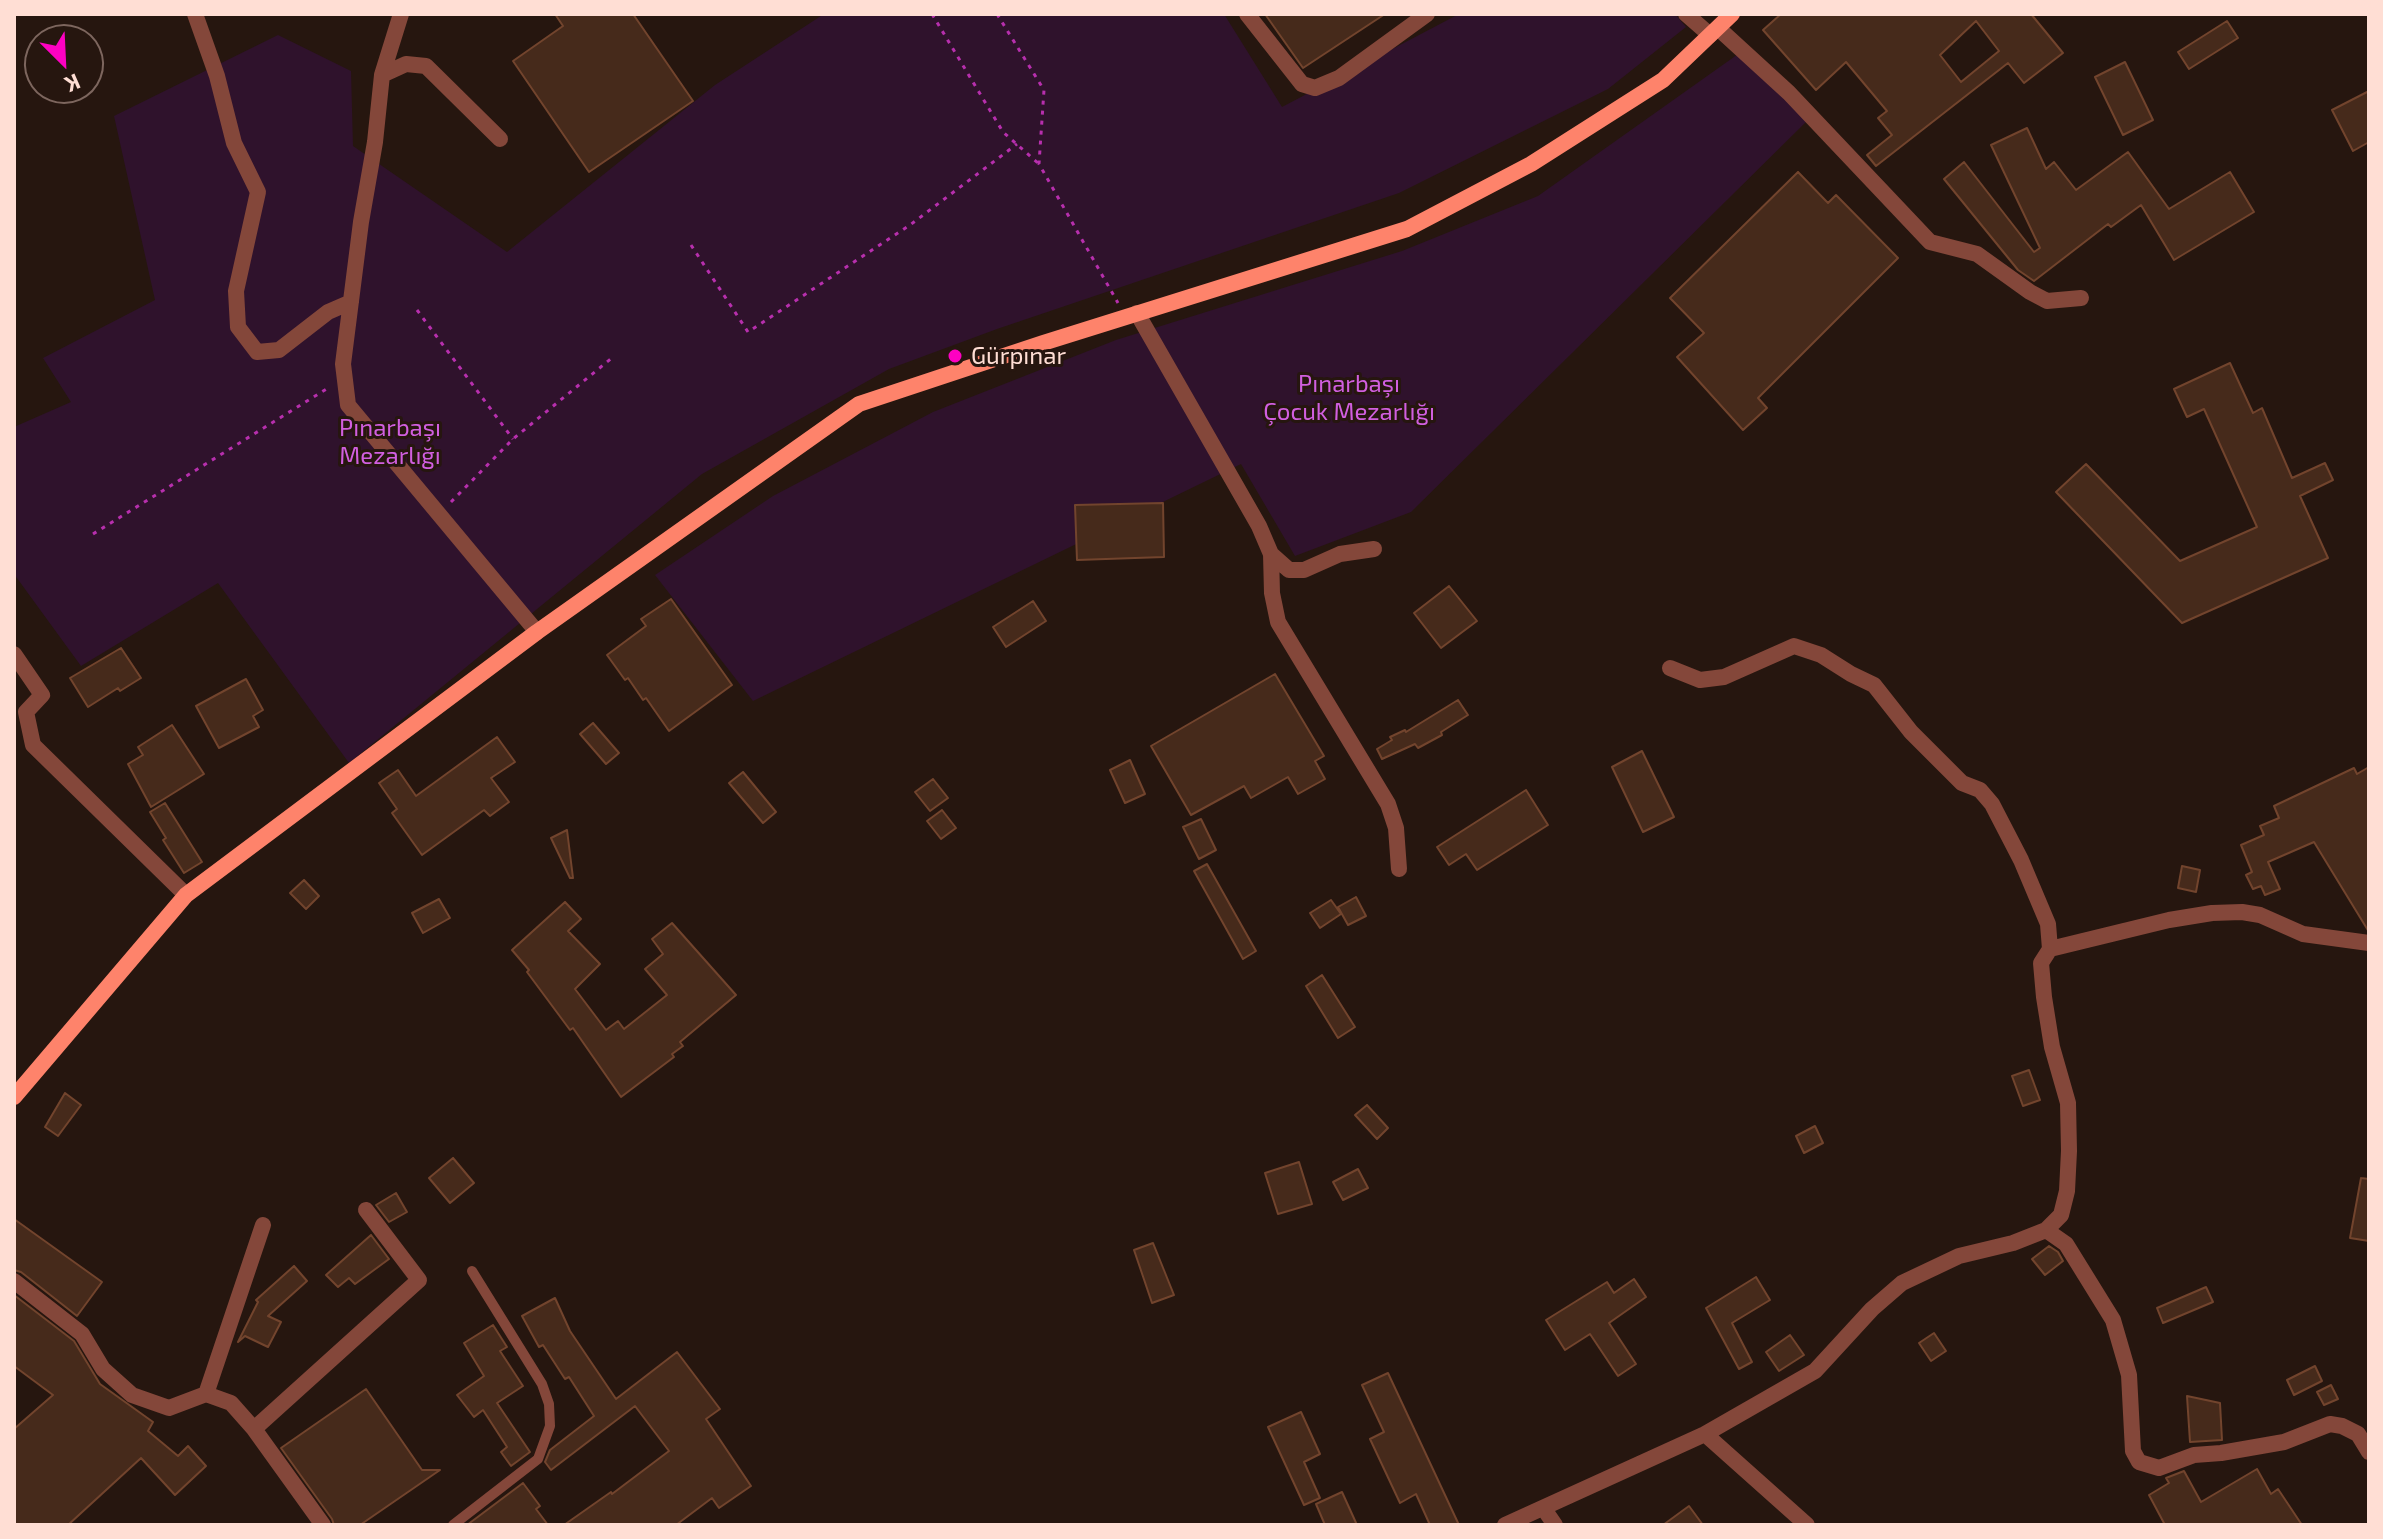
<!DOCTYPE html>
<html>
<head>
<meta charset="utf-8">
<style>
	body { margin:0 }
	#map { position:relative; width:2383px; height:1539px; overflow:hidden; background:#26160f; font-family:"Exo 2",sans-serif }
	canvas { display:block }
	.frame { position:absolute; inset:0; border:16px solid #ffded4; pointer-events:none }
	.north { position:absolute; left:24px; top:24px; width:80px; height:80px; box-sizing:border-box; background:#26160f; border:2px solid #7d665e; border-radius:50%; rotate:156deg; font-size:22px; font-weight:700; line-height:32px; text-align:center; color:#ffded4 }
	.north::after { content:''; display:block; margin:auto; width:28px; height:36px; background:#fd01c2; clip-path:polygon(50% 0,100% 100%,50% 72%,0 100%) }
</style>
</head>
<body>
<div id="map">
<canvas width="2383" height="1539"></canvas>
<div class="frame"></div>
<div class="north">K</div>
</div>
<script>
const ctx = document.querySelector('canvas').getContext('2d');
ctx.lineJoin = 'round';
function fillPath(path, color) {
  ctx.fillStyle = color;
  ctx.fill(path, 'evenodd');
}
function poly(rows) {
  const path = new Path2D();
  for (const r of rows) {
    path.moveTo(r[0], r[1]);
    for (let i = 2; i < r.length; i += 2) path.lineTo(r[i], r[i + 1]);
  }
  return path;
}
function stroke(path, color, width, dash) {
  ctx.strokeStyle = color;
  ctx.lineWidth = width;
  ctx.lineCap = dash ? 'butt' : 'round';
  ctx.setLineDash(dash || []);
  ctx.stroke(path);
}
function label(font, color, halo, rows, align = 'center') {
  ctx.font = font + ' "Exo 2",sans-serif';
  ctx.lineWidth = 6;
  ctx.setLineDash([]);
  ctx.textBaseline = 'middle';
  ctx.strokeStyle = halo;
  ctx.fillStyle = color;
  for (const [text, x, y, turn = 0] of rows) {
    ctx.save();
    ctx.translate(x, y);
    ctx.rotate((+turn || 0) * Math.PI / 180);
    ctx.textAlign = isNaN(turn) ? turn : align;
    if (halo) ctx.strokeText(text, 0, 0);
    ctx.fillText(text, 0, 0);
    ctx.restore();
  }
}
const green = poly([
	[824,14,1224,14,1282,107,1459,14,1675,14,1686,27,1608,89,1399,193,997,329,889,369,702,474,349,763,218,583,81,666,14,574,14,427,71,402,43,358,155,300,114,116,278,35,351,71,353,146,507,252,715,85],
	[1741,52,1807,121,1411,512,1295,556,1241,464,753,701,655,575,773,496,933,412,1116,340,1402,251,1538,196]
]);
const building = poly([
	[555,14,633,14,693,101,589,172,513,61,563,26,555,14],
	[1265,14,1385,14,1303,68,1265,14],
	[1781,14,2031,14,2063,53,2024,83,2008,63,1876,166,1867,155,1892,135,1878,118,1887,111,1846,62,1816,90,1763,30,1781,14],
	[1976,21,1999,51,1961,82,1940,55,1976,21],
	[2227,21,2238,38,2189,69,2178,52,2227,21],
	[2125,62,2153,120,2123,135,2095,77,2125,62],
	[2369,91,2369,142,2353,151,2332,110,2369,91],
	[2027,128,2046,169,2054,162,2076,190,2128,152,2169,209,2230,172,2254,212,2174,260,2141,205,2111,227,2108,224,2034,281,2018,270,1944,179,1964,162,2034,252,2040,248,1991,145,2027,128],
	[1798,172,1828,203,1836,195,1898,258,1758,398,1767,408,1743,430,1677,357,1704,333,1670,298,1798,172],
	[2230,363,2253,413,2262,408,2292,478,2325,463,2333,480,2300,496,2328,558,2182,623,2056,492,2086,464,2180,561,2257,527,2204,409,2187,417,2174,389,2230,363],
	[1163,503,1164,557,1077,560,1075,505,1163,503],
	[1449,586,1477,621,1441,648,1414,613,1449,586],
	[671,599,732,685,669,731,646,698,643,700,628,678,625,680,607,655,646,626,641,619,671,599],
	[1033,601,1046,621,1006,647,993,627,1033,601],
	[121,648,141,678,120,691,118,688,88,707,70,678,121,648],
	[1275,674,1324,756,1315,761,1325,779,1298,794,1288,777,1251,798,1244,786,1191,815,1151,746,1275,674],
	[246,679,263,710,253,716,259,727,219,748,196,706,246,679],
	[1458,700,1468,715,1441,732,1442,735,1418,748,1415,744,1382,759,1377,749,1392,740,1390,737,1405,730,1406,732,1458,700],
	[593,723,619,753,606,764,580,734,593,723],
	[172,725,204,774,151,807,128,764,143,755,138,747,172,725],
	[497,737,515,762,491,778,509,802,490,816,484,810,422,855,392,813,397,809,379,783,398,770,416,796,497,737],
	[1642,751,1674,817,1643,832,1612,767,1642,751],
	[1130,760,1145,794,1125,803,1110,770,1130,760],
	[2369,767,2369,932,2314,842,2268,862,2280,889,2265,895,2261,886,2253,889,2246,875,2252,872,2241,845,2264,835,2260,826,2279,818,2274,806,2354,768,2357,774,2369,767],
	[743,772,776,812,763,823,729,783,743,772],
	[933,779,948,798,930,811,915,792,933,779],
	[1526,790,1548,825,1477,870,1466,854,1449,865,1437,847,1526,790],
	[165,803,202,862,184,873,163,840,166,838,150,812,165,803],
	[942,810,956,828,941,839,927,821,942,810],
	[1201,819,1216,850,1199,859,1183,827,1201,819],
	[567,830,573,878,570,878,551,838,567,830],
	[1207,864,1256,951,1243,959,1194,871,1207,864],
	[2182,866,2200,870,2196,892,2178,888,2182,866],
	[304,880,319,896,306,909,290,893,304,880],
	[1356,897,1366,916,1348,925,1338,907,1356,897],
	[439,899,450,918,423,933,412,913,439,899],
	[1331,900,1341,914,1320,928,1310,913,1331,900],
	[565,902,581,919,568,931,600,964,575,989,606,1030,618,1021,624,1029,667,995,645,969,663,954,652,939,672,923,736,995,680,1042,683,1046,672,1054,674,1057,621,1097,573,1028,570,1030,527,972,529,970,512,950,565,902],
	[1322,975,1355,1027,1338,1038,1306,986,1322,975],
	[2029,1070,2040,1100,2023,1106,2012,1076,2029,1070],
	[65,1093,81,1105,58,1136,45,1127,65,1093],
	[1367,1105,1388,1128,1377,1139,1355,1115,1367,1105],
	[1815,1126,1823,1143,1804,1153,1796,1136,1815,1126],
	[453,1158,474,1183,450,1203,429,1178,453,1158],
	[1299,1162,1312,1204,1278,1214,1265,1173,1299,1162],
	[1358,1169,1368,1188,1343,1200,1333,1182,1358,1169],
	[2361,1178,2369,1179,2369,1241,2350,1238,2361,1178],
	[396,1193,407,1212,389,1222,376,1205,396,1193],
	[14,1219,102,1282,77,1316,21,1272,14,1270,14,1219],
	[371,1235,389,1259,355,1284,349,1278,338,1287,326,1275,371,1235],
	[1153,1243,1174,1295,1152,1303,1134,1250,1153,1243],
	[2049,1246,2058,1252,2063,1261,2045,1275,2032,1259,2049,1246],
	[294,1266,307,1281,268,1316,281,1322,268,1347,245,1336,238,1342,258,1302,256,1300,294,1266],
	[1756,1277,1770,1300,1732,1323,1752,1362,1739,1369,1706,1308,1756,1277],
	[1634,1279,1646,1297,1609,1323,1636,1364,1618,1376,1590,1334,1565,1350,1546,1320,1607,1282,1614,1293,1634,1279],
	[2206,1287,2213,1302,2163,1323,2157,1308,2206,1287],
	[14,1295,74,1341,100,1384,153,1422,148,1431,178,1456,188,1446,206,1466,175,1495,141,1458,68,1525,14,1525,14,1429,53,1395,14,1366,14,1295],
	[555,1298,570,1331,616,1399,677,1352,720,1409,706,1419,751,1486,719,1508,712,1498,676,1525,564,1525,611,1492,612,1494,669,1451,635,1406,551,1470,545,1462,550,1450,594,1416,569,1377,565,1379,543,1345,539,1347,522,1316,555,1298],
	[493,1325,507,1347,500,1351,523,1386,497,1403,530,1452,511,1466,501,1452,507,1447,483,1410,474,1417,457,1395,484,1376,464,1343,493,1325],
	[1934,1333,1946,1351,1931,1361,1919,1343,1934,1333],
	[1790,1335,1804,1355,1779,1371,1766,1352,1790,1335],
	[2315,1366,2322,1381,2294,1395,2287,1380,2315,1366],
	[1388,1373,1459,1525,1430,1525,1416,1494,1400,1503,1370,1439,1384,1432,1362,1385,1388,1373],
	[2331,1385,2338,1399,2324,1405,2317,1392,2331,1385],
	[366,1389,422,1470,440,1470,360,1525,334,1525,332,1519,281,1448,366,1389],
	[2187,1396,2220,1403,2222,1440,2190,1442,2187,1396],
	[1301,1412,1320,1454,1304,1462,1320,1498,1304,1505,1268,1427,1301,1412],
	[2257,1469,2271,1494,2278,1489,2302,1525,2165,1525,2149,1495,2169,1483,2166,1478,2184,1471,2201,1502,2257,1469],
	[523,1483,540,1506,536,1509,548,1525,467,1525,523,1483],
	[1342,1492,1357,1525,1325,1525,1316,1504,1342,1492],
	[1689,1506,1703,1525,1663,1525,1689,1506]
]);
const path = poly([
	[932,14,1003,132,1039,164],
	[997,14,1044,90,1039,164,1118,303],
	[691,245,748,332,910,225,1017,144],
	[417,310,513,439],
	[451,502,513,439,613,357],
	[93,534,328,388]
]);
const service = poly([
	[453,1525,538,1459,550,1426,549,1404,542,1384,472,1271]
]);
const minor = poly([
	[195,14,217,76,234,143,258,192,236,291,238,327,257,352,279,350,328,312,351,302],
	[401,14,382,75,375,142,361,222,343,364,348,405,537,632],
	[1247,14,1302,84,1315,88,1339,78,1427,14],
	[1686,14,1710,35],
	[1718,28,1789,93,1930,242,1977,254,2030,292,2047,301,2081,298],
	[382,75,406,64,426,66,500,139],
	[1137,313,1259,526,1271,554,1272,593,1278,622,1388,804,1396,828,1399,869],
	[1271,554,1289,570,1304,570,1340,554,1374,549],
	[14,654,42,695,26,712,33,745,186,895],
	[1670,668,1700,680,1724,677,1794,646,1821,655,1851,674,1874,685,1911,732,1962,783,1980,790,1992,804,2021,860,2048,924,2050,949],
	[2046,1230,2061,1215,2067,1191,2069,1151,2068,1103,2052,1047,2044,997,2041,963,2050,949,2169,920,2212,913,2242,912,2260,915,2303,934,2369,943],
	[14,1281,82,1334,103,1369,132,1395,169,1408,206,1394,231,1403,254,1429,323,1525],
	[206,1394,263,1225],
	[254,1429,419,1280,366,1210],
	[1705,1434,1807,1525],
	[1544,1509,1555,1525],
	[1505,1525,1705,1434,1815,1371,1872,1309,1902,1283,1959,1256,2013,1243,2046,1230,2066,1244,2113,1320,2129,1375,2133,1451,2139,1462,2159,1468,2194,1455,2221,1453,2284,1442,2330,1424,2342,1426,2358,1434,2369,1452]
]);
const secondary = poly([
	[14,1097,186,895,537,632,859,404,1043,343,1407,229,1531,164,1663,80,1732,14]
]);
const markers = [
	[955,356,8,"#fd01c2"]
];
const poiNames = [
	["Gürpınar",971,356]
];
const parkNames = [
	["Pınarbaşı",1349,384],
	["Çocuk Mezarlığı",1349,412],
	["Pınarbaşı",390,428],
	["Mezarlığı",390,456]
];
fillPath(green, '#2f122c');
fillPath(building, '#462a1b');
stroke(building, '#72442d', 2);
stroke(path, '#b72fad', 3, [4, 6]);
stroke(service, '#84473a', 10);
stroke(minor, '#84473a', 16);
stroke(secondary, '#fe836b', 16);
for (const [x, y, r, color] of markers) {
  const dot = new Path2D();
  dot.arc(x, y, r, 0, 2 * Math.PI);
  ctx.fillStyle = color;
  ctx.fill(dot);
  stroke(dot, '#26160f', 3);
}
label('24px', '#ffded4', '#26160f', poiNames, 'left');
label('24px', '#d15fdf', '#26160f', parkNames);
</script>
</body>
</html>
